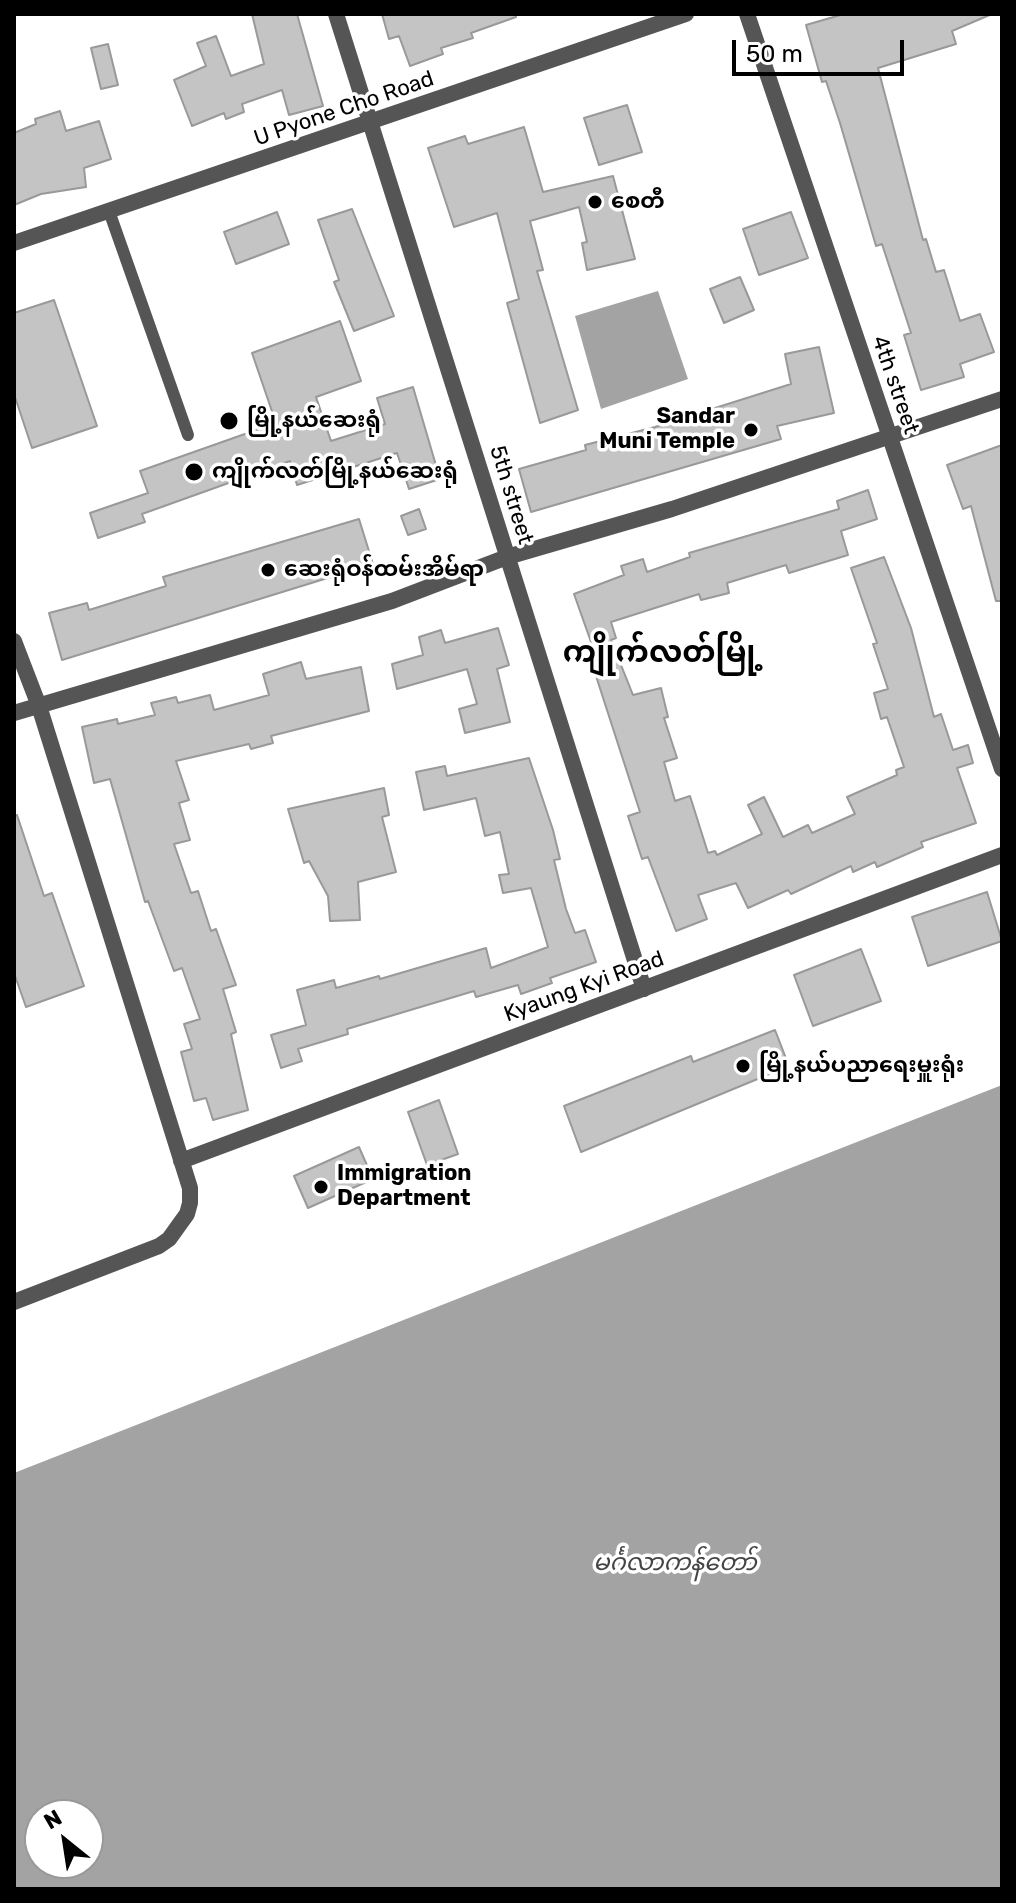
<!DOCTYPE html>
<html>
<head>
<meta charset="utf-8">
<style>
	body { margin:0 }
	#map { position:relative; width:1016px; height:1903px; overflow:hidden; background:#fff; font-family:Rubik,sans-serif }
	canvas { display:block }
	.frame { position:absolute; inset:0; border:16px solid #000; pointer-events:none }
	.north { position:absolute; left:24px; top:1799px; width:80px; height:80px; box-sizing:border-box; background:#fff; border:2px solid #999; border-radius:50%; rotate:330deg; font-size:22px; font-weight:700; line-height:32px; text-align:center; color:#000 }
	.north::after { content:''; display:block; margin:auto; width:28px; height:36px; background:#000; clip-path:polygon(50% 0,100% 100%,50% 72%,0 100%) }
	.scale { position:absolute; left:732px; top:40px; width:172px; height:36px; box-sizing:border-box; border:4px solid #000; border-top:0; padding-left:10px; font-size:24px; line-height:28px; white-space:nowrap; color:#000; -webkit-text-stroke:6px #fff; paint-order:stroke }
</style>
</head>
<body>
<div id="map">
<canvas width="1016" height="1903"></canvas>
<div class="frame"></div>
<div class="north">N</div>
<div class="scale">50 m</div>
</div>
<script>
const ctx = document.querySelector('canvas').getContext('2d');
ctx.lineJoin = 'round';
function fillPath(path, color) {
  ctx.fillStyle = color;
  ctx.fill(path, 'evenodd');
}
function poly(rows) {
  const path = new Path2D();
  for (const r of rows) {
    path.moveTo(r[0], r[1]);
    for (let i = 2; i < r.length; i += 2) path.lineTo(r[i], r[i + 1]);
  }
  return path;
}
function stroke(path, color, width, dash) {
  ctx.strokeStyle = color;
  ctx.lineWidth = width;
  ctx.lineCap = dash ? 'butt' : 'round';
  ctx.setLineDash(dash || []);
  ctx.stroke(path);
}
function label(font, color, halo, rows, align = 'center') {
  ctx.font = font + ' Rubik,"Noto Sans Myanmar",sans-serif';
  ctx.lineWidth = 7;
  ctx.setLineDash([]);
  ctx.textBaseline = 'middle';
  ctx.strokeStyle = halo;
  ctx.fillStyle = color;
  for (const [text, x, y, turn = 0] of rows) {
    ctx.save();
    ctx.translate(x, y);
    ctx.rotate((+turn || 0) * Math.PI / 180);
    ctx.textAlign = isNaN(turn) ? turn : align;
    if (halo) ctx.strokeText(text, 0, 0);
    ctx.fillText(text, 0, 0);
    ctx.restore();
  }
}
const water = poly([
	[658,291,688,379,601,409,575,316],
	[1002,1085,1002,1889,14,1889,14,1473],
	[40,1815,88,1815,88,1863,40,1863]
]);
const building = poly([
	[252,14,297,14,323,106,289,115,282,90,242,104,244,112,226,119,224,113,192,126,174,80,206,66,197,43,216,36,231,76,264,64,252,14],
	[382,14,516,14,516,17,471,33,473,38,441,48,443,54,410,66,399,36,389,39,382,14],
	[844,14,992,14,952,31,956,44,878,68,923,240,926,239,936,272,944,270,960,321,980,314,994,352,960,364,964,377,921,390,904,335,911,333,882,244,876,246,840,123,826,81,822,82,806,25,844,14],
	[108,44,118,85,101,89,91,48,108,44],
	[627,105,642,152,599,165,584,118,627,105],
	[60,111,66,131,99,121,111,159,84,168,86,187,41,194,14,205,14,133,36,124,35,119,60,111],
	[524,127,543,192,613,176,635,259,587,270,582,243,587,242,579,207,530,221,543,270,537,271,578,410,540,423,507,303,519,299,497,213,454,227,428,148,465,136,468,144,524,127],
	[352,209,394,316,354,331,334,282,339,280,318,220,352,209],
	[277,212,289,244,236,264,224,232,277,212],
	[791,212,808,258,759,275,743,229,791,212],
	[740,277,754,310,724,323,710,289,740,277],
	[54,300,97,426,32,448,14,394,14,313,54,300],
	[340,321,361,381,316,397,331,441,385,424,377,398,413,387,440,479,409,489,397,453,297,485,290,461,142,514,145,522,98,538,90,513,148,493,140,471,276,423,252,353,340,321],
	[819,347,834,413,777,426,781,439,531,512,519,469,586,450,585,445,655,427,791,384,785,354,819,347],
	[1002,445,1002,601,996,601,971,506,963,509,947,465,1002,445],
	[868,490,877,519,841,531,848,555,789,573,786,565,727,583,729,593,701,600,699,594,611,622,616,638,611,640,633,695,661,688,668,717,664,718,677,758,664,762,675,801,690,796,708,853,715,851,717,855,762,834,748,805,764,797,783,837,808,825,812,833,855,814,847,797,897,775,896,770,904,767,887,717,881,719,874,693,888,689,873,644,877,643,851,568,884,557,911,628,934,717,941,714,953,750,968,745,973,763,957,768,976,823,921,842,923,847,877,867,875,862,853,872,851,866,791,894,788,890,748,908,736,883,698,895,707,919,676,931,648,857,642,859,628,816,640,812,596,676,602,673,574,594,624,575,621,566,643,559,647,572,690,557,689,553,839,509,837,501,868,490],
	[419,509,426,529,408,535,401,516,419,509],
	[359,519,373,564,62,660,49,613,87,603,89,610,166,586,163,577,359,519],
	[498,628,509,665,497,669,510,722,465,733,459,709,477,704,467,669,397,689,392,664,423,655,419,637,441,630,445,643,498,628],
	[301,662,306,679,361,667,369,711,271,736,273,743,251,749,249,744,176,761,189,800,179,803,190,840,174,844,191,893,198,891,211,931,216,929,236,985,223,989,236,1032,231,1034,248,1110,213,1120,206,1098,194,1101,181,1052,192,1049,184,1024,200,1019,182,968,174,971,148,901,145,902,110,779,94,783,82,727,117,719,118,724,155,715,151,703,176,697,178,703,210,695,214,710,269,695,263,674,301,662],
	[529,758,553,830,560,859,554,860,566,909,575,933,585,930,596,962,550,978,552,983,521,994,518,985,476,997,474,991,347,1029,348,1034,298,1049,302,1061,281,1068,271,1035,306,1025,297,990,334,980,336,988,379,976,380,979,486,948,491,968,548,947,531,888,503,893,499,875,509,874,500,832,485,836,476,798,424,810,416,772,445,766,447,776,529,758],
	[384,788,389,815,382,817,396,872,358,882,360,920,330,921,328,896,309,861,304,863,288,809,384,788],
	[17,815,44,896,52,893,84,986,26,1007,14,973,14,816,17,815],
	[987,892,1002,941,928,966,912,917,987,892],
	[861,949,881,1001,813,1026,794,975,861,949],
	[775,1030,789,1066,581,1152,564,1106,691,1056,693,1062,775,1030],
	[439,1100,458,1154,427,1165,408,1112,439,1100],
	[359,1147,373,1179,308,1208,294,1176,359,1147]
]);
const lane = poly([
	[109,211,188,435]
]);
const street = poly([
	[336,14,644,989],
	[747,14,1002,769],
	[14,243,686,14],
	[14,641,39,706,190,1188,190,1203,187,1214,169,1239,159,1246,14,1302],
	[14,713,392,601,507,557,672,509,1002,399],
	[181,1161,1002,855]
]);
const markers = [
	[595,202,8,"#000"],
	[229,421,10,"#000"],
	[751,430,8,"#000"],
	[194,472,10,"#000"],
	[268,570,8,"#000"],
	[743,1066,8,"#000"],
	[321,1187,8,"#000"]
];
const streetNames = [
	["U Pyone Cho Road",344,109,-19],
	["4th street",895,385,71],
	["5th street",511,495,73],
	["Kyaung Kyi Road",584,987,-20]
];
const poiNames = [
	["စေတီ",611,202],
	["Sandar",735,417,"right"],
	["Muni Temple",735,442,"right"],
	["မြို့နယ်ဆေးရုံ",247,421],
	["ကျိုက်လတ်မြို့နယ်ဆေးရုံ",212,472],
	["ဆေးရုံဝန်ထမ်းအိမ်ရာ",284,570],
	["မြို့နယ်ပညာရေးမှူးရုံး",759,1066],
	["Immigration",337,1174],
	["Department",337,1199]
];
const waterNames = [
	["မင်္ဂလာကန်တော်",675,1563]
];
const districtNames = [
	["ကျိုက်လတ်မြို့",663,653]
];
fillPath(water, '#a3a3a3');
fillPath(building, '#c4c4c4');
stroke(building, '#999', 2);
stroke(lane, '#555', 12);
stroke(street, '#555', 16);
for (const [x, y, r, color] of markers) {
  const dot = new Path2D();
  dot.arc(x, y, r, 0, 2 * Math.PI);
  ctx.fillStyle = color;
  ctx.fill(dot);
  stroke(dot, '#fff', 3);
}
label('22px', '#000', '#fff', streetNames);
label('bold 22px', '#000', '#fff', poiNames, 'left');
label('italic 24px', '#444', '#fff', waterNames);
label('bold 30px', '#000', '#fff', districtNames);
</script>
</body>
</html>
